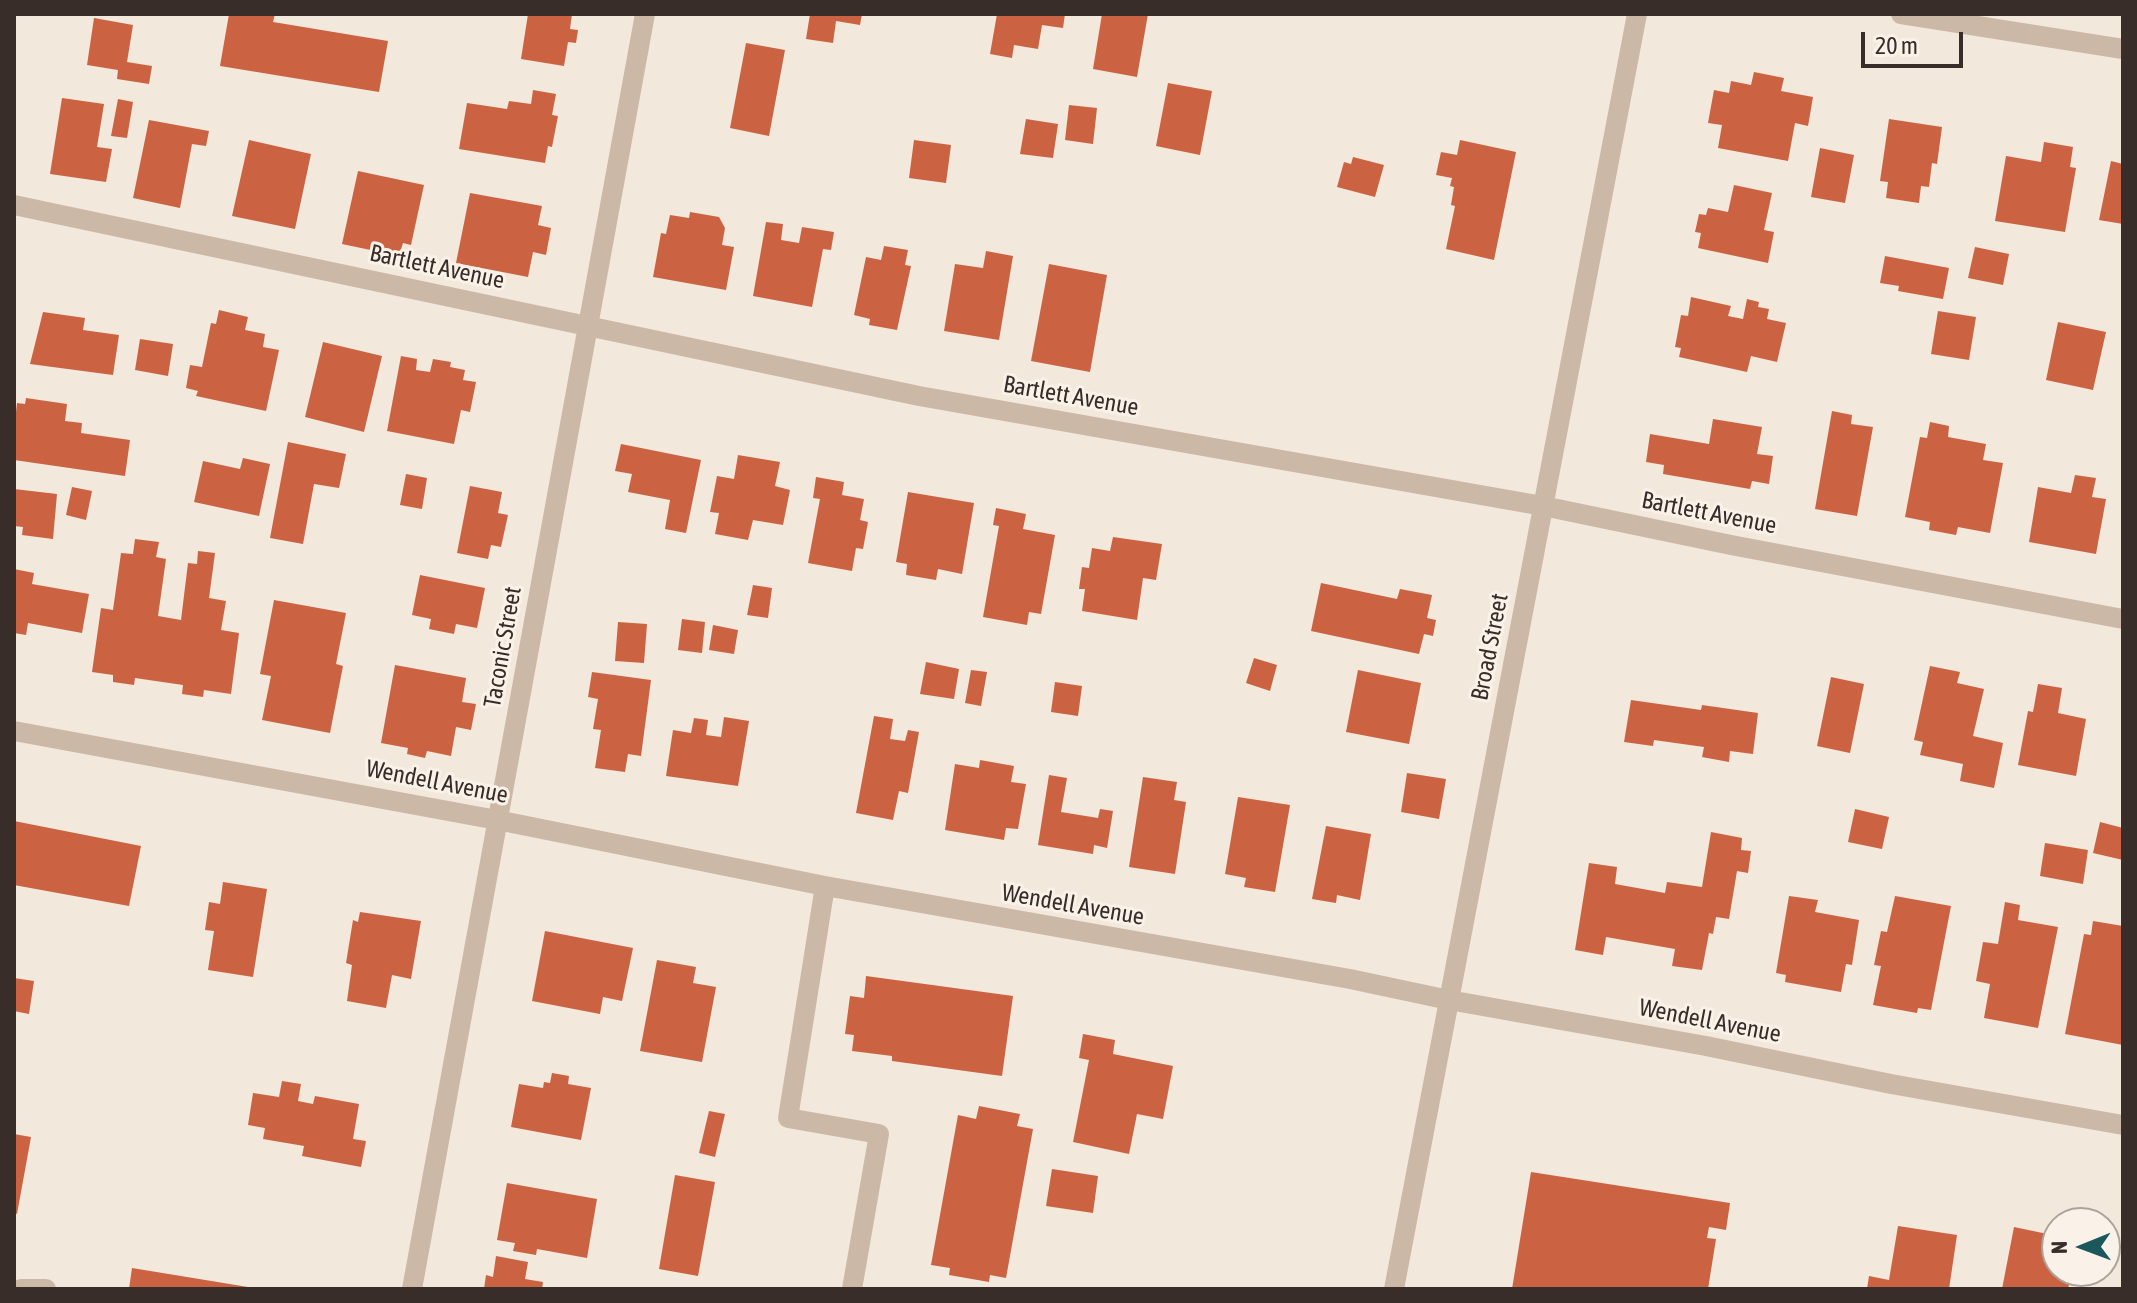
<!DOCTYPE html>
<html>
<head>
<meta charset="utf-8">
<style>
	body { margin:0 }
	#map { position:relative; width:2137px; height:1303px; overflow:hidden; background:#f3e8dc; font-family:"Asap Condensed",sans-serif }
	canvas { display:block }
	.frame { position:absolute; inset:0; border:16px solid #382d28; pointer-events:none }
	.north { position:absolute; left:2041px; top:1207px; width:80px; height:80px; box-sizing:border-box; background:#faf2e8; border:2px solid #aca39b; border-radius:50%; rotate:269deg; font-size:22px; font-weight:700; line-height:32px; text-align:center; color:#382d28 }
	.north::after { content:''; display:block; margin:auto; width:28px; height:36px; background:#1c575b; clip-path:polygon(50% 0,100% 100%,50% 72%,0 100%) }
	.scale { position:absolute; left:1861px; top:32px; width:102px; height:36px; box-sizing:border-box; border:4px solid #382d28; border-top:0; padding-left:10px; font-size:24px; line-height:28px; white-space:nowrap; color:#382d28; -webkit-text-stroke:6px #faf2e8; paint-order:stroke }
</style>
</head>
<body>
<div id="map">
<canvas width="2137" height="1303"></canvas>
<div class="frame"></div>
<div class="north">N</div>
<div class="scale">20 m</div>
</div>
<script>
const ctx = document.querySelector('canvas').getContext('2d');
ctx.lineJoin = 'round';
function fillPath(path, color) {
  ctx.fillStyle = color;
  ctx.fill(path, 'evenodd');
}
function poly(rows) {
  const path = new Path2D();
  for (const r of rows) {
    path.moveTo(r[0], r[1]);
    for (let i = 2; i < r.length; i += 2) path.lineTo(r[i], r[i + 1]);
  }
  return path;
}
function stroke(path, color, width, dash) {
  ctx.strokeStyle = color;
  ctx.lineWidth = width;
  ctx.lineCap = dash ? 'butt' : 'round';
  ctx.setLineDash(dash || []);
  ctx.stroke(path);
}
function label(font, color, halo, rows, align = 'center') {
  ctx.font = font + ' "Asap Condensed",sans-serif';
  ctx.lineWidth = 6;
  ctx.setLineDash([]);
  ctx.textBaseline = 'middle';
  ctx.strokeStyle = halo;
  ctx.fillStyle = color;
  for (const [text, x, y, turn = 0] of rows) {
    ctx.save();
    ctx.translate(x, y);
    ctx.rotate((+turn || 0) * Math.PI / 180);
    ctx.textAlign = isNaN(turn) ? turn : align;
    if (halo) ctx.strokeText(text, 0, 0);
    ctx.fillText(text, 0, 0);
    ctx.restore();
  }
}
const building = poly([
	[229,14,275,14,273,22,388,41,379,92,220,66],
	[528,14,572,14,570,29,578,30,576,43,568,42,564,66,521,59],
	[810,14,862,14,860,25,836,21,833,43,806,39],
	[997,14,1065,14,1063,28,1042,25,1038,49,1014,45,1012,58,990,54],
	[1102,14,1148,14,1137,77,1093,69],
	[94,18,133,25,127,62,152,66,149,84,117,79,118,70,87,65],
	[746,43,785,50,769,136,730,128],
	[1754,72,1784,78,1781,91,1813,97,1808,126,1795,123,1788,161,1718,148,1722,125,1708,123,1714,90,1729,93,1731,81,1751,85],
	[1168,83,1212,91,1200,155,1156,146],
	[533,90,556,94,552,115,558,116,552,147,548,146,545,163,459,149,467,103,507,109,509,101,531,104],
	[62,98,104,104,97,147,112,149,106,182,50,174],
	[118,99,133,102,127,138,111,136],
	[1069,105,1097,108,1093,144,1065,140],
	[1026,119,1058,124,1053,158,1020,154],
	[1889,119,1942,127,1937,164,1932,163,1929,187,1921,186,1919,203,1886,198,1888,182,1880,181],
	[149,120,209,131,206,146,192,144,180,208,133,198],
	[249,140,311,154,295,229,232,216],
	[914,140,951,145,946,183,909,178],
	[1460,140,1516,152,1494,260,1446,249,1455,206,1451,205,1454,187,1450,186,1452,178,1436,175,1441,152,1457,155],
	[2044,142,2073,147,2070,167,2076,168,2065,232,1995,221,2006,156,2041,162],
	[1820,148,1854,155,1845,203,1811,197],
	[1353,157,1384,165,1375,197,1337,187,1344,162,1351,164],
	[2111,161,2123,164,2123,224,2099,220],
	[358,171,424,185,411,245,403,243,399,256,342,244],
	[1734,185,1772,193,1764,230,1774,232,1768,263,1698,248,1701,233,1695,232,1699,214,1706,215,1708,208,1728,212],
	[470,193,542,206,538,225,551,228,546,255,533,252,528,277,456,263],
	[690,212,719,217,725,228,722,245,734,247,726,290,653,277,661,233,666,234,670,215,689,218],
	[766,222,783,224,781,240,799,243,802,227,834,232,831,250,823,249,812,307,753,296],
	[884,246,908,250,905,265,911,266,897,330,869,325,870,319,854,315,866,257,881,260],
	[1975,247,2009,254,2003,285,1968,278],
	[986,251,1013,256,999,340,944,331,955,264,983,268],
	[1885,256,1949,268,1943,299,1898,291,1899,286,1880,283],
	[1049,264,1107,275,1090,372,1031,361],
	[1691,297,1731,306,1728,316,1743,319,1747,299,1759,302,1758,307,1769,309,1767,319,1786,323,1777,362,1751,356,1747,372,1679,357,1681,348,1675,347,1681,315,1688,316],
	[219,310,248,317,245,330,265,334,263,347,279,350,266,411,196,396,198,391,186,388,190,365,202,367,211,323,216,324],
	[1938,311,1976,317,1969,360,1931,354],
	[43,312,85,318,83,330,119,335,113,375,30,364],
	[2058,322,2106,332,2093,390,2046,380],
	[140,339,173,344,168,376,135,370],
	[323,342,382,356,364,432,305,417],
	[401,356,417,359,416,370,430,372,433,359,451,362,450,367,465,370,463,380,476,382,470,412,461,410,454,444,387,431],
	[26,398,67,404,65,421,82,423,81,433,130,440,125,476,14,460,14,412,16,412,17,403,25,404],
	[1832,411,1852,415,1851,424,1873,427,1857,516,1815,509],
	[1713,419,1762,427,1757,454,1773,456,1769,484,1752,481,1750,489,1663,474,1664,465,1646,462,1650,434,1709,444],
	[1930,422,1949,426,1948,437,1986,444,1983,460,2003,463,1990,533,1958,527,1956,535,1929,530,1930,522,1905,517,1920,437,1927,438],
	[288,442,346,454,339,488,314,484,303,544,270,538],
	[621,444,701,460,686,533,665,529,670,500,628,492,632,474,615,471],
	[738,455,780,462,775,486,790,490,783,525,753,520,748,540,715,534,719,513,710,512,717,476,734,479],
	[243,458,270,464,259,516,194,502,203,461,240,469],
	[406,474,427,478,422,509,400,505],
	[2075,475,2096,478,2092,497,2106,499,2096,554,2029,542,2038,487,2071,493],
	[816,477,844,482,842,495,864,499,860,520,868,522,863,549,856,548,852,571,808,563,820,499,813,498],
	[470,486,502,492,498,513,508,515,501,547,491,545,488,559,457,553],
	[72,487,92,491,86,520,66,515],
	[14,489,57,494,53,539,22,535,23,527,14,526],
	[908,492,974,503,962,574,938,569,936,580,906,575,907,564,896,562],
	[996,508,1026,514,1023,529,1055,535,1041,614,1029,612,1027,625,983,617,999,526,993,525],
	[1113,537,1162,544,1156,580,1143,578,1137,620,1082,611,1085,589,1079,589,1082,567,1089,568,1092,548,1110,551],
	[135,539,159,542,156,557,166,559,158,616,181,620,188,563,197,564,198,551,215,553,209,598,226,601,221,630,239,633,231,694,204,690,203,697,182,694,183,685,135,678,134,685,113,682,113,675,92,672,101,608,113,610,121,553,133,554],
	[14,569,34,573,32,584,89,594,82,633,28,623,26,635,14,633],
	[420,575,485,588,477,628,456,624,454,634,429,629,431,619,412,615],
	[1321,583,1397,599,1400,589,1432,595,1427,618,1436,620,1433,636,1424,634,1419,654,1311,631],
	[753,585,772,588,768,618,747,615],
	[274,600,346,613,336,664,343,666,330,733,262,720,271,676,260,674],
	[682,619,705,622,702,653,678,650],
	[618,622,647,624,644,663,615,661],
	[713,625,738,630,734,654,709,650],
	[1254,658,1277,665,1270,691,1246,683],
	[926,662,959,669,954,699,920,694],
	[395,665,466,678,462,702,476,704,471,730,456,727,451,756,427,751,425,758,407,754,408,748,381,743],
	[1930,666,1960,672,1957,683,1984,689,1973,736,2003,743,1994,788,1960,781,1963,764,1920,755,1923,742,1914,740],
	[971,670,987,672,981,706,965,703],
	[1358,670,1421,683,1409,744,1346,732],
	[592,672,651,680,641,756,628,754,625,772,595,768,601,730,593,729,598,699,588,697],
	[1831,677,1864,684,1850,753,1817,746],
	[1055,682,1082,686,1078,716,1051,712],
	[2038,684,2062,688,2058,713,2086,719,2076,776,2018,765,2028,711,2033,712],
	[1631,700,1701,710,1702,705,1758,713,1753,754,1730,751,1729,762,1702,757,1704,747,1654,740,1653,746,1624,742],
	[874,716,893,719,890,739,905,741,908,730,919,732,908,793,899,791,893,820,856,813],
	[724,717,749,721,738,786,666,776,673,730,691,733,694,718,708,720,706,735,721,737],
	[980,760,1014,766,1011,782,1026,784,1018,829,1006,828,1004,840,945,830,955,764,979,768],
	[1407,773,1446,779,1439,819,1401,812],
	[1049,775,1067,778,1061,812,1098,818,1100,809,1113,811,1107,848,1094,845,1093,854,1038,845],
	[1143,777,1177,782,1174,800,1186,802,1175,874,1129,867],
	[1238,797,1290,805,1275,892,1244,887,1246,878,1225,874],
	[1855,809,1889,817,1882,849,1848,842],
	[14,821,141,846,129,906,14,885],
	[2100,822,2123,828,2123,860,2093,853],
	[1326,826,1371,834,1360,900,1337,895,1336,903,1312,899],
	[1711,832,1742,838,1741,850,1751,851,1748,873,1737,871,1729,919,1716,917,1713,934,1709,933,1702,970,1672,966,1675,949,1606,937,1603,955,1575,950,1589,863,1617,867,1615,884,1665,893,1667,882,1702,887],
	[2045,843,2088,850,2083,884,2040,876],
	[223,882,267,889,253,977,208,970,214,931,205,930,209,902,220,904],
	[1789,896,1818,900,1815,912,1859,920,1852,965,1846,964,1841,992,1785,982,1786,975,1776,973],
	[1895,896,1951,906,1931,1010,1918,1008,1917,1013,1873,1005,1881,966,1874,965,1881,931,1887,932],
	[2005,902,2020,905,2018,920,2058,927,2038,1028,1984,1018,1990,984,1976,981,1983,942,1998,944],
	[360,912,421,921,411,979,392,975,386,1008,347,1001,352,965,346,963,353,920,358,922],
	[2093,921,2123,926,2123,1045,2065,1034,2084,934,2091,935],
	[545,931,633,948,622,1001,603,997,600,1014,532,1001],
	[657,960,696,967,693,983,716,987,702,1062,640,1051],
	[866,976,1013,996,1002,1076,892,1061,892,1056,852,1051,854,1035,845,1034,850,996,864,998],
	[14,978,34,981,29,1014,14,1011],
	[1083,1034,1115,1040,1113,1054,1173,1066,1163,1119,1137,1114,1129,1154,1073,1142,1089,1060,1079,1058],
	[552,1073,569,1076,568,1084,591,1088,581,1140,511,1127,519,1084,543,1088,544,1082,550,1083],
	[282,1081,301,1084,298,1101,313,1104,315,1096,359,1104,353,1139,366,1141,361,1167,302,1156,304,1146,263,1139,265,1128,248,1125,253,1093,279,1097],
	[979,1106,1020,1114,1017,1126,1033,1129,1006,1278,990,1275,989,1282,949,1275,950,1268,931,1265,958,1115,976,1119],
	[709,1111,725,1114,715,1157,699,1153],
	[14,1134,31,1137,17,1214,14,1213],
	[1052,1169,1098,1176,1093,1213,1046,1206],
	[1531,1172,1730,1203,1726,1230,1709,1227,1707,1238,1716,1239,1708,1289,1512,1289],
	[675,1175,715,1182,698,1276,659,1269],
	[507,1183,597,1199,587,1258,537,1249,536,1255,513,1251,515,1243,497,1240],
	[1898,1226,1957,1235,1949,1289,1867,1289,1869,1276,1889,1280],
	[2014,1227,2057,1236,2057,1271,2072,1271,2068,1289,2002,1289],
	[496,1256,528,1262,525,1279,543,1282,542,1289,484,1289,486,1275,493,1277],
	[132,1268,248,1287,248,1289,129,1289]
]);
const minor = poly([
	[1901,14,2123,49],
	[14,205,919,396,1543,506,1731,545,2123,619],
	[14,731,497,820,825,886,1350,979,1449,1000,1706,1046,1891,1084,2123,1125],
	[825,886,788,1118,879,1134,852,1289],
	[21,1289,46,1289],
	[412,1289,645,14],
	[1394,1289,1637,14]
]);
const streetNames = [
	["Bartlett Avenue",437,267,12],
	["Bartlett Avenue",1071,396,10],
	["Bartlett Avenue",1709,513,11],
	["Taconic Street",503,647,-80],
	["Broad Street",1490,647,-79],
	["Wendell Avenue",437,782,11],
	["Wendell Avenue",1073,905,10],
	["Wendell Avenue",1710,1021,11]
];
fillPath(building, '#cb6342');
stroke(minor, '#ccb8a7', 20);
label('24px', '#382d28', '#faf2e8', streetNames);
</script>
</body>
</html>
